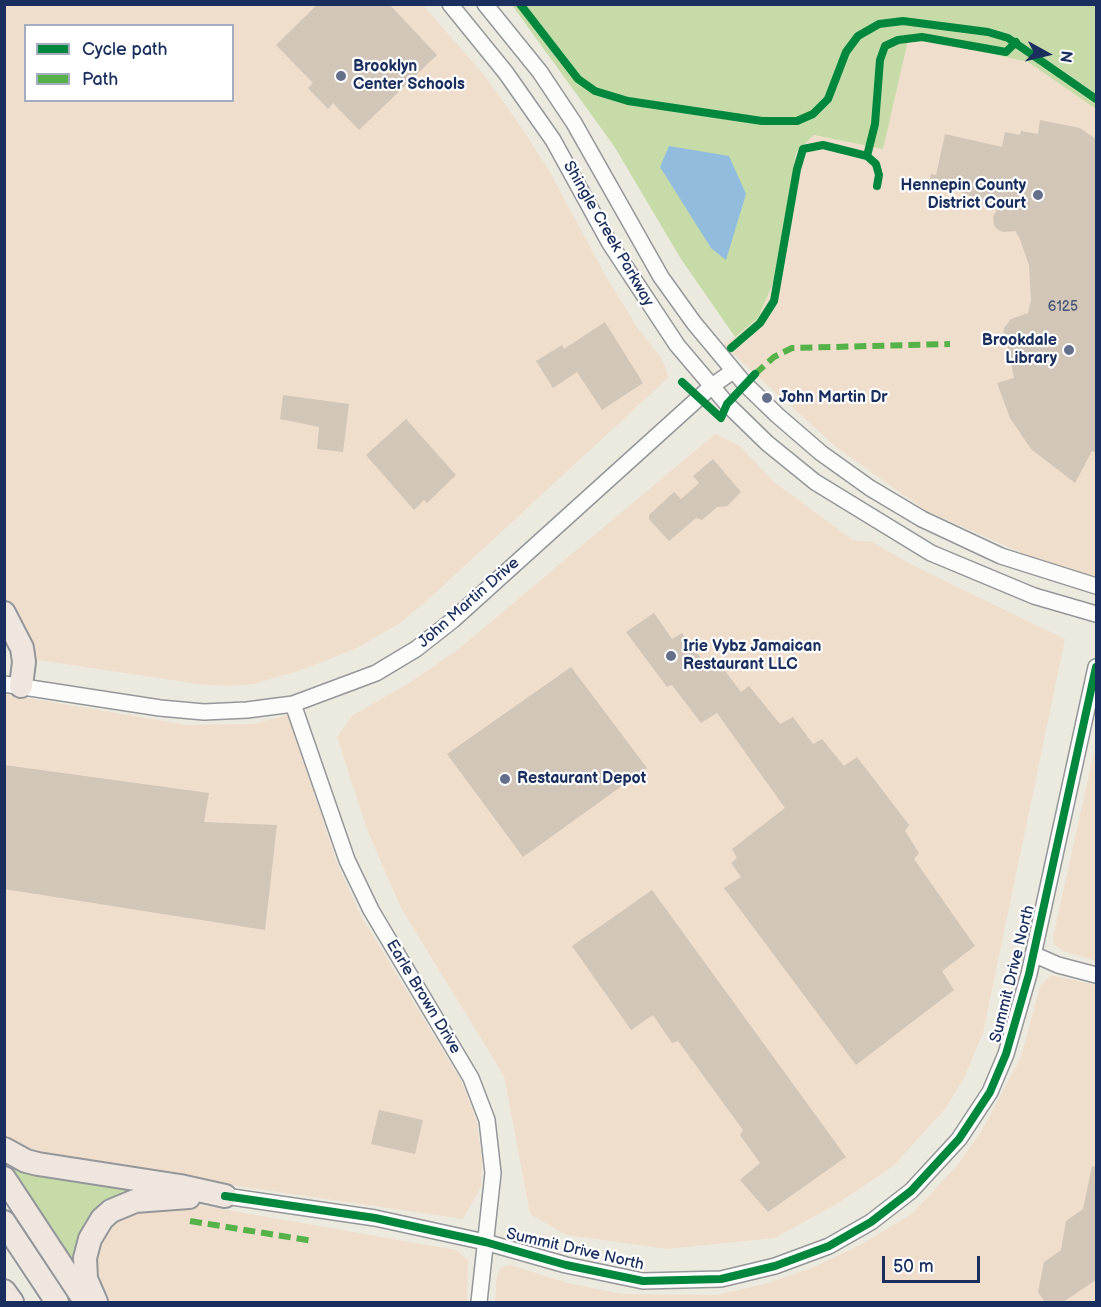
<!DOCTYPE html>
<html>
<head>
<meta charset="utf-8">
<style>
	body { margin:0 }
	#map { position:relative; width:1101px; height:1307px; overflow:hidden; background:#eceadf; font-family:"Balsamiq Sans",sans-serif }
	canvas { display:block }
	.frame { position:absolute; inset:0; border:6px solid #1b2f5e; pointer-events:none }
	.legend { position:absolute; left:24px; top:24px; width:210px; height:78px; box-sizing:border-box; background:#fff; border:2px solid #a4acbf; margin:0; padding:8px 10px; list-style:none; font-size:18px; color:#1b2f5e }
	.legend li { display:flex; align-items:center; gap:12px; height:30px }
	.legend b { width:30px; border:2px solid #a4acbf }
	.north { position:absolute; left:1017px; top:24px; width:60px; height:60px; -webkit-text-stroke:4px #fff; paint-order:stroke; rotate:98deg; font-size:16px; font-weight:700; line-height:24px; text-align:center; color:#1b2f5e }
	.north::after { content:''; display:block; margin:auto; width:21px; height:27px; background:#1b2f5e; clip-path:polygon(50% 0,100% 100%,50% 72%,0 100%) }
	.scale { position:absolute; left:882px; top:1256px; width:98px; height:27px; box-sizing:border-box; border:3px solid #1b2f5e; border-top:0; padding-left:8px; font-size:18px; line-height:21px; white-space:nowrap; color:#1b2f5e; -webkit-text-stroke:4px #fff; paint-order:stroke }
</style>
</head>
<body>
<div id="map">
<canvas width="1101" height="1307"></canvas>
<div class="frame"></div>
<ul class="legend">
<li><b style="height:8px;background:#00873e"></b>Cycle path</li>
<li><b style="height:8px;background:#55b248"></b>Path</li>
</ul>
<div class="north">N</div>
<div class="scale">50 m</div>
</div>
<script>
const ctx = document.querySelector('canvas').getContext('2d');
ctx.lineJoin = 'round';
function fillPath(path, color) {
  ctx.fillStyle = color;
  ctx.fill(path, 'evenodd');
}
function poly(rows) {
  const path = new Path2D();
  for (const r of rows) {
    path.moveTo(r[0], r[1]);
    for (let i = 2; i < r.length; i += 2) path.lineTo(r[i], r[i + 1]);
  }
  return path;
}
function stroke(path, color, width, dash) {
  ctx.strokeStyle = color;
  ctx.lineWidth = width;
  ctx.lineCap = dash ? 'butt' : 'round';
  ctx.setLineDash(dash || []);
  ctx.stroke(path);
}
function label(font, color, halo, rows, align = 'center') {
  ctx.font = font + ' "Balsamiq Sans",sans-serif';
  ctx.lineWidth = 4.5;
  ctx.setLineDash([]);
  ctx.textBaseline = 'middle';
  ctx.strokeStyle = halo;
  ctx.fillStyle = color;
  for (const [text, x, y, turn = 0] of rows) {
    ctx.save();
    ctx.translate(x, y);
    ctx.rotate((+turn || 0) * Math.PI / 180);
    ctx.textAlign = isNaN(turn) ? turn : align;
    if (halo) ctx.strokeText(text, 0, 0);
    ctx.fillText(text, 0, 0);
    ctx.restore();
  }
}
const built = poly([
	[4,5,423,5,484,75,517,121,550,172,605,275,637,327,662,359,669,377,431,597,400,623,357,648,304,669,254,684,228,686,198,684,32,659,16,609,4,599],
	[26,26,232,26,232,100,26,100],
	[909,36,1028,62,1096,109,1096,578,1065,572,925,510,836,447,723,345,758,318,774,281,796,153,813,135,882,148],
	[715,434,740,446,774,482,853,540,872,542,916,567,1065,639,983,1033,964,1078,946,1108,893,1166,840,1202,775,1238,667,1249,567,1235,530,1214,504,1076,401,908,368,832,337,737,353,715,409,683,456,651],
	[4,694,188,725,253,724,288,715,337,863,361,916,462,1082,476,1119,482,1160,481,1187,463,1219,46,1158,5,1143],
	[1096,743,1096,961,1063,951,1054,944,1053,937],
	[1051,975,1096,985,1096,1302,495,1302,497,1274,502,1267,510,1265,568,1283,622,1294,716,1295,765,1284,812,1268,860,1245,912,1214,959,1163,982,1130,1021,1057,1040,986],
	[176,1201,456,1250,468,1260,467,1302,107,1302,95,1277,95,1257,99,1239,113,1217]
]);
const green = poly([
	[512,5,1096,5,1096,109,1028,62,909,36,883,149,814,135,796,153,774,281,758,318,735,337,681,259,614,146],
	[5,1161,138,1186,76,1267]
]);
const water = poly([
	[669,146,729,156,746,194,726,260,711,248,660,167]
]);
const building = poly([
	[318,4,389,4,437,55,359,130,333,103,328,109,308,88,313,83,276,45],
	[1040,120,1080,128,1096,139,1096,453,1092,451,1075,483,1031,449,1010,418,997,383,1014,378,1008,347,1003,338,1004,328,1011,319,1028,313,1031,300,1029,265,1019,237,1015,231,1004,232,998,230,994,225,993,217,997,210,986,203,954,189,929,184,931,174,936,175,945,134,1002,147,1005,132,1020,135,1021,131,1038,134],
	[605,322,643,383,602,410,577,372,553,388,536,361,562,345,564,349],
	[283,395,349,404,343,452,317,449,319,427,280,419],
	[406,419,456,475,427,503,424,500,414,510,366,455],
	[713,459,741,492,727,506,717,507,702,520,696,518,669,541,649,519,649,515,674,492,681,499,699,483,693,476],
	[654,613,672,639,682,633,703,661,713,655,741,692,749,686,780,724,793,717,813,744,822,739,844,766,857,757,909,825,905,831,919,853,914,859,975,946,942,971,954,990,856,1065,724,888,741,877,731,863,737,858,732,849,785,808,717,713,701,723,672,685,667,687,626,632],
	[571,667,647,768,523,857,447,754],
	[4,765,209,793,204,822,277,825,265,930,4,889],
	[652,890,846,1157,768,1212,740,1180,760,1163,740,1135,743,1130,678,1041,672,1043,653,1015,631,1030,572,946],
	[379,1110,423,1120,415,1154,371,1144],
	[1092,1166,1096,1167,1096,1280,1063,1302,1045,1302,1038,1292,1044,1262,1061,1250,1066,1221,1083,1209]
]);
const tertiary = poly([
	[450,4,506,73,553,140,609,242,677,345,727,404,767,443,815,482,931,553,1034,596,1096,614],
	[485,4,540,72,574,123,661,277,694,323,744,383,777,415,821,453,870,488,922,519,1001,556,1096,586],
	[4,684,160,708,204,712,247,710,293,704,376,673,416,649,453,620,712,386,733,371],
	[293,704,347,860,371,910,471,1078,487,1120,493,1173,479,1302],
	[1033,954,1058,965,1096,975],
	[225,1196,375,1218,485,1242,566,1265,643,1281,721,1279,775,1266,829,1246,871,1222,911,1191,959,1139,990,1092,1006,1054,1029,974,1096,667]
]);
const motorway = poly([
	[4,613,22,648,24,662,21,686],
	[4,1149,26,1161,38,1164,180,1186,225,1196],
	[4,1178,85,1301],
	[4,1222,57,1302],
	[4,1291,12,1302],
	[96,1302,86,1279,85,1258,90,1239,102,1219,111,1211,135,1201,189,1197]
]);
const quiet = poly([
	[755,374,774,357,792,348,950,344],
	[190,1221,313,1241]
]);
const cycleway = poly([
	[520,4,578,79,595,91,628,101,762,121,797,121,813,114,828,99,846,52,858,36,879,24,903,21,988,32,1008,38,1096,99],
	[867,156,875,124,880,60,885,46,898,40,922,37,1006,52,1016,42],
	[731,348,760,323,774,301,797,169,803,149,823,145,867,156,876,164,879,175,877,186],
	[682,382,721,418,727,404,755,374],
	[225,1196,375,1218,485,1242,566,1265,643,1281,721,1279,775,1266,829,1246,871,1222,911,1191,959,1139,990,1092,1006,1054,1029,974,1096,667]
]);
const markers = [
	[341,76,6,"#64708b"],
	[1038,195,6,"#64708b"],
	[1069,350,6,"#64708b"],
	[767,398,6,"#64708b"],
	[671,656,6,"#64708b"],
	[505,779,6,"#64708b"]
];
const numberNames = [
	["6125",1063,307]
];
const poiNames = [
	["Brooklyn",353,67],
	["Center Schools",353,85],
	["Hennepin County",1026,186,"right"],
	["District Court",1026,204,"right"],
	["Brookdale",1057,341,"right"],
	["Library",1057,359,"right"],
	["John Martin Dr",779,398],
	["Irie Vybz Jamaican",683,647],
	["Restaurant LLC",683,665],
	["Restaurant Depot",517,779]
];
const streetNames = [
	["Shingle Creek Parkway",608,234,60],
	["John Martin Drive",469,603,-41],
	["Summit Drive North",1013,974,-76],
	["Earle Brown Drive",423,997,59],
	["Summit Drive North",575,1250,13]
];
fillPath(built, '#f0decd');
fillPath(green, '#c6dba7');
fillPath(water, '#92bcde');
fillPath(building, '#d1c6b8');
stroke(tertiary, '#949699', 18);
stroke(motorway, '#949699', 26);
stroke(tertiary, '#fcfcfa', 15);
stroke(motorway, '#efe7df', 22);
stroke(quiet, '#55b248', 6, [12, 6]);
stroke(cycleway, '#00873e', 8);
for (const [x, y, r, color] of markers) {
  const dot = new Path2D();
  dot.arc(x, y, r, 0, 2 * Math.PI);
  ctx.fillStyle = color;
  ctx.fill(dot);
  stroke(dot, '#fff', 2);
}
label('14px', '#485574', null, numberNames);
label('bold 16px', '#1b2f5e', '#fff', poiNames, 'left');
label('16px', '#1b2f5e', '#fff', streetNames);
</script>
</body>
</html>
